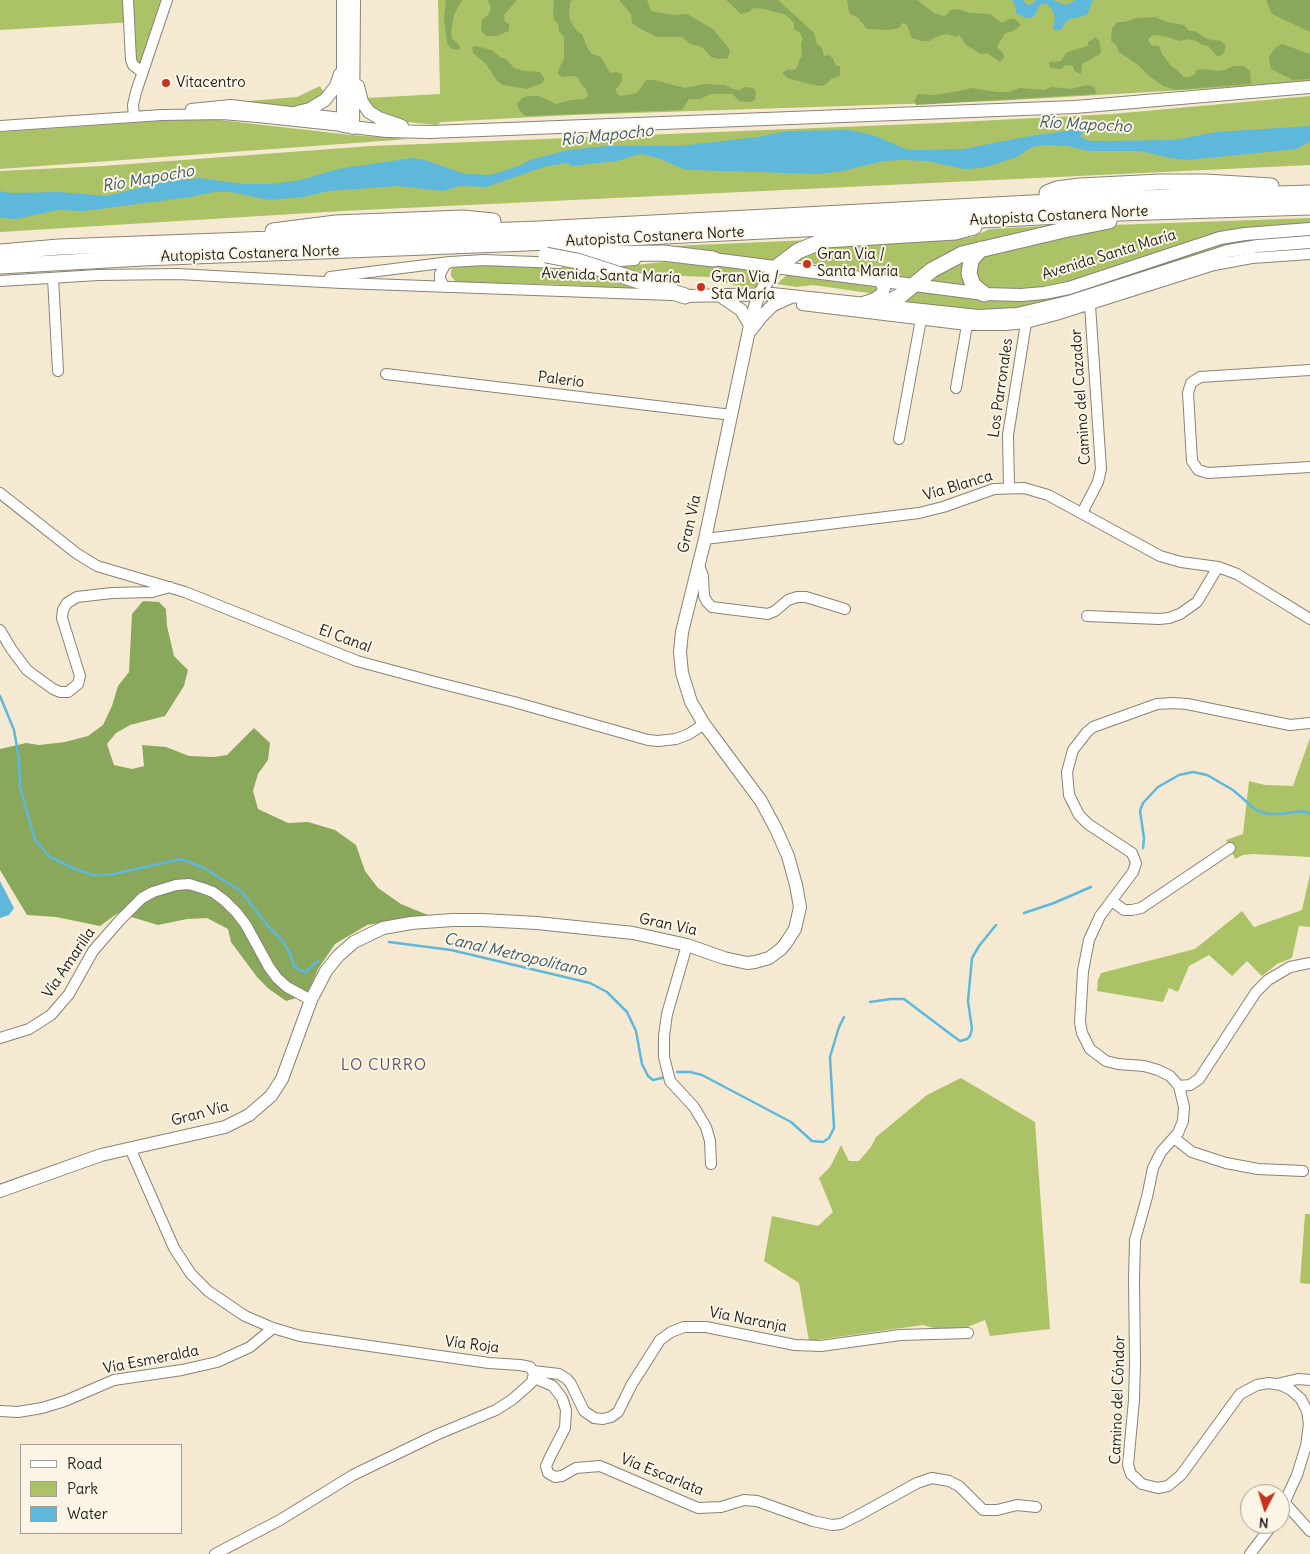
<!DOCTYPE html>
<html>
<head>
<meta charset="utf-8">
<style>
	body { margin:0 }
	#map { position:relative; width:1310px; height:1554px; overflow:hidden; background:#f5ead1; font-family:Delius,sans-serif }
	canvas { display:block }
	.legend { position:absolute; left:20px; top:1444px; width:162px; height:90px; box-sizing:border-box; background:#fcf5e5; border:1px solid #a29e95; margin:0; padding:6px 9px; list-style:none; font-size:15px; color:#1c1c1c }
	.legend li { display:flex; align-items:center; gap:10px; height:25px }
	.legend b { width:25px; border:1px solid #a29e95 }
	.north { position:absolute; left:1240px; top:1484px; width:50px; height:50px; box-sizing:border-box; background:#fcf5e5; border:1px solid #a29e95; border-radius:50%; rotate:185deg; font-size:14px; font-weight:700; line-height:20px; text-align:center; color:#1c1c1c }
	.north::after { content:''; display:block; margin:auto; width:18px; height:22px; background:#c8321e; clip-path:polygon(50% 0,100% 100%,50% 72%,0 100%) }
</style>
</head>
<body>
<div id="map">
<canvas width="1310" height="1554"></canvas>
<ul class="legend">
<li><b style="height:6px;background:#fff"></b>Road</li>
<li><b style="height:14px;background:#acc266"></b>Park</li>
<li><b style="height:14px;background:#5eb8dc"></b>Water</li>
</ul>
<div class="north">N</div>
</div>
<script>
const ctx = document.querySelector('canvas').getContext('2d');
ctx.lineJoin = 'round';
function fillPath(path, color) {
  ctx.fillStyle = color;
  ctx.fill(path, 'evenodd');
}
function poly(rows) {
  const path = new Path2D();
  for (const r of rows) {
    path.moveTo(r[0], r[1]);
    for (let i = 2; i < r.length; i += 2) path.lineTo(r[i], r[i + 1]);
  }
  return path;
}
function stroke(path, color, width, dash) {
  ctx.strokeStyle = color;
  ctx.lineWidth = width;
  ctx.lineCap = dash ? 'butt' : 'round';
  ctx.setLineDash(dash || []);
  ctx.stroke(path);
}
function label(font, color, halo, rows, align = 'center') {
  ctx.font = font + ' Delius,sans-serif';
  ctx.lineWidth = 4;
  ctx.setLineDash([]);
  ctx.textBaseline = 'middle';
  ctx.strokeStyle = halo;
  ctx.fillStyle = color;
  for (const [text, x, y, turn = 0] of rows) {
    ctx.save();
    ctx.translate(x, y);
    ctx.rotate((+turn || 0) * Math.PI / 180);
    ctx.textAlign = isNaN(turn) ? turn : align;
    if (halo) ctx.strokeText(text, 0, 0);
    ctx.fillText(text, 0, 0);
    ctx.restore();
  }
}
const green = poly([
	[0,0,163,0,141,63,139,64,135,61,134,22,0,30],
	[438,0,1310,0,1310,81,1201,89,996,101,572,115,441,122,437,125,407,122,384,115,374,110,367,98,440,94],
	[320,86,324,93,303,110,225,103,297,97],
	[1310,96,1310,165,342,211,0,232,0,171,103,166,371,146,939,123,1112,114],
	[202,118,351,135,409,139,0,169,0,132],
	[1310,218,1310,225,1260,228,1053,287,989,291,978,284,974,266,979,258,1112,225],
	[1061,225,972,247,911,281,836,271,811,263,794,260,811,250,832,246,955,240,972,237,990,229],
	[1310,234,1310,238,1070,298,999,313,901,302,917,290,999,300,1227,243],
	[812,240,775,262,672,249,672,246],
	[965,260,969,287,928,281,939,273],
	[663,262,744,266,769,269,757,287,737,286,710,277,681,276,666,281,651,280,619,267],
	[486,264,535,268,575,267,642,290,571,285,456,282,451,276,451,271,454,266],
	[790,272,879,286,876,294,813,285,797,287,777,284],
	[1310,738,1310,857,1253,854,1243,855,1235,859,1226,840,1243,834,1249,781,1265,785,1293,786],
	[1310,874,1310,927,1299,926,1292,958,1277,964,1262,976,1247,961,1232,976,1209,955,1189,966,1178,992,1169,988,1163,1002,1097,991,1098,980,1101,973,1195,949,1242,911,1254,927,1302,910],
	[961,1078,1035,1122,1050,1329,990,1336,985,1320,957,1331,944,1331,923,1325,809,1341,799,1283,764,1261,772,1216,818,1226,833,1212,819,1178,830,1167,841,1145,849,1161,859,1161,871,1147,876,1137,927,1095],
	[1305,1214,1310,1214,1310,1284,1300,1283]
]);
const forest = poly([
	[446,0,462,0,454,15,451,33,452,38,460,46,459,50,452,49,447,43,444,18],
	[488,0,517,0,504,15,505,22,509,24,509,31,496,36,486,36,481,30,482,20,489,14,491,7],
	[554,0,572,0,570,3,569,14,570,21,577,31,582,34,588,49,592,54,601,57,610,73,616,72,622,74,622,81,616,89,617,94,621,96,637,93,646,80,654,80,685,88,704,84,725,85,733,89,739,90,745,87,753,88,756,92,755,100,750,102,740,101,732,94,712,94,699,99,689,99,682,110,525,116,519,110,517,104,522,98,528,96,539,96,556,104,571,100,584,99,588,96,586,89,584,88,576,76,562,77,558,74,559,68,564,59,564,37,559,31,558,24,554,20,553,14],
	[619,0,647,0,651,11,674,15,687,14,713,29,730,50,728,58,719,59,711,57,702,47,690,44,682,37,657,37,639,28,632,23,631,14],
	[726,0,778,0,814,33,817,44,822,48,824,56,828,55,833,58,836,66,840,66,840,76,831,79,825,85,818,86,787,78,782,73,788,69,794,70,798,66,799,60,802,56,801,44,803,39,800,33,794,29,794,23,786,15,764,9,753,8,749,12,741,14],
	[847,0,917,0,934,13,943,16,946,15,951,10,958,9,969,13,990,14,1002,23,1010,19,1015,19,1021,25,1014,31,1005,33,997,47,1003,53,1004,58,1000,62,987,53,981,54,966,45,959,35,956,37,947,34,938,36,929,41,922,41,912,38,907,25,902,23,899,28,890,30,867,29,858,18,849,13],
	[1266,0,1310,0,1310,32,1272,14],
	[1155,17,1167,22,1184,25,1189,31,1195,31,1207,39,1221,41,1226,46,1224,53,1218,57,1208,46,1202,45,1196,41,1187,39,1181,41,1163,36,1152,35,1148,40,1151,45,1159,46,1162,54,1172,67,1176,69,1184,77,1189,77,1194,75,1197,70,1205,69,1216,71,1225,70,1233,66,1243,66,1250,71,1251,84,1175,90,1163,86,1148,75,1138,65,1119,52,1116,45,1111,41,1112,29,1117,22,1124,22,1137,18],
	[1096,37,1099,41,1101,50,1100,54,1082,64,1081,74,1074,71,1073,66,1065,65,1062,69,1050,68,1049,62,1061,61,1067,52,1088,46,1088,42],
	[1282,44,1310,54,1310,79,1293,80,1271,69,1269,57,1275,48],
	[476,46,492,50,500,57,506,59,514,68,525,71,540,72,544,78,543,83,527,89,503,85,497,81,486,64,473,53,472,47],
	[1086,85,1095,87,1096,94,916,105,914,101,918,94,935,95,959,91,971,88,997,92,1009,92,1020,88,1044,90,1052,87,1071,89],
	[143,601,159,602,166,609,167,626,174,656,188,670,184,686,165,716,130,725,116,733,107,744,114,765,132,769,144,766,142,745,166,747,189,756,214,757,227,755,254,728,270,743,268,760,258,774,253,791,258,809,288,823,308,822,335,830,356,845,365,871,378,888,401,904,428,915,367,925,335,944,318,969,309,990,296,998,286,1001,269,989,257,977,231,942,228,929,207,918,187,919,158,925,118,913,100,926,56,917,27,915,0,870,0,749,26,743,39,745,65,742,88,736,103,725,112,706,118,686,129,672,132,614]
]);
const water = poly([
	[1012,0,1023,0,1026,4,1030,5,1036,0,1053,0,1065,5,1069,4,1075,0,1093,0,1087,15,1070,19,1066,22,1061,29,1056,31,1053,29,1055,18,1053,11,1047,4,1041,4,1034,16,1030,18,1025,18,1016,13,1015,4],
	[1105,125,1114,125,1091,130,1082,133,1080,136,1087,140,1094,141,1174,140,1217,132,1310,126,1310,141,1297,149,1187,160,1170,158,1140,151,1089,151,1068,146,1044,145,1032,147,1017,157,1005,161,981,168,964,169,928,161,902,160,883,161,843,171,819,174,692,170,683,169,658,158,640,154,617,161,571,166,568,163,547,166,486,187,460,186,443,191,397,186,384,187,329,191,303,197,269,200,231,192,214,192,190,197,84,211,57,210,17,219,0,218,0,191,11,193,60,192,106,196,164,182,199,178,244,184,273,184,301,180,338,169,412,158,425,160,465,174,491,175,519,166,530,160,568,150,607,146,679,146,758,137,788,131,850,130,876,136,903,148,912,150,963,149,1025,137],
	[0,881,14,908,9,915,0,918]
]);
const stream = poly([
	[0,696,14,730,19,759,20,787,35,840,50,857,75,869,93,875,114,874,181,859,204,868,241,891,268,926,282,940,289,951,294,965,299,970,305,972,319,960],
	[1143,848,1144,838,1140,811,1143,803,1158,787,1179,775,1193,772,1207,775,1233,790,1256,810,1267,814,1280,814,1303,811,1310,814],
	[1024,913,1054,903,1091,887],
	[389,942,451,950,590,983,607,992,627,1012,636,1031,642,1064,648,1076,653,1080,666,1077],
	[870,1002,891,999,904,999,953,1036,960,1041,967,1039,970,1036,972,1029,968,1001,972,958,979,946,996,925],
	[677,1072,690,1072,702,1075,791,1122,812,1141,823,1142,829,1138,834,1128,830,1057,839,1027,844,1017]
]);
const minor = poly([
	[128,0,131,60,133,65,142,72],
	[191,109,231,105,350,119],
	[134,117,133,105,136,92,167,0],
	[0,126,162,115,222,114,258,117,343,126],
	[592,263,635,260],
	[330,277,450,262,484,260,560,263],
	[53,278,58,371],
	[0,281,98,275,178,274,342,283,671,295],
	[444,286,440,279,440,274,445,265,450,262],
	[802,305,967,325,1005,325,1026,323,1056,315,1214,265,1252,258,1310,254],
	[1310,370,1200,377,1191,383,1188,393,1192,461,1198,470,1208,473,1310,467],
	[386,374,732,415],
	[956,388,967,325],
	[899,439,921,319],
	[1009,487,1008,435,1026,323],
	[0,493,76,553,97,566,185,592,357,661,435,682,514,702,648,740,658,741,676,739,689,734,704,724],
	[1082,513,1098,482,1101,469,1090,305],
	[705,539,919,513,943,507,994,489,1024,488,1048,495,1160,556,1181,562,1218,567,1237,574,1310,619],
	[698,563,703,576,704,596,707,602,712,607,768,614,775,611,788,600,797,597,806,597,845,609],
	[1087,616,1159,619,1169,618,1180,614,1197,602,1218,567],
	[0,630,12,650,27,670,53,689,60,692,68,692,78,684,80,676,62,618,63,610,67,603,77,597,112,593,152,592,170,587],
	[1112,901,1124,910,1132,910,1141,908,1230,848],
	[687,945,667,1014,664,1036,664,1057,670,1081,694,1107,706,1127,710,1141,711,1164],
	[0,1038,29,1029,51,1015,69,994,93,951,120,920,142,898,153,892,176,885,189,884,202,888,213,892,225,901,237,913,246,925,269,967,277,978,287,987,311,1000],
	[1179,1086,1190,1085,1199,1079,1256,992,1268,980,1290,967,1310,963],
	[1174,1138,1192,1152,1226,1163,1258,1169,1303,1171],
	[130,1148,174,1248,191,1274,208,1291,245,1316,273,1328,300,1336,489,1363,520,1365,530,1367,534,1373,532,1382,513,1399,496,1410,436,1435,353,1475,280,1520,215,1554],
	[533,1371,559,1374,567,1379,571,1384,584,1411,594,1418,603,1419,611,1417,618,1412,632,1384,660,1340,671,1332,684,1327,706,1327,795,1345,821,1346,900,1335,968,1333],
	[534,1378,553,1386,562,1398,566,1410,565,1428,551,1455,546,1466,548,1473,555,1477,562,1476,576,1468,600,1466,698,1508,721,1507,744,1500,757,1501,813,1521,832,1525,841,1524,857,1516,917,1483,932,1478,949,1481,959,1486,983,1510,997,1510,1017,1505,1036,1507],
	[1277,1384,1298,1379,1310,1380],
	[0,1411,18,1412,42,1408,65,1401,114,1380,182,1370,217,1362,250,1347,273,1328],
	[1285,1503,1310,1531],
	[1280,1512,1297,1475,1306,1446,1309,1424,1307,1411,1301,1399,1291,1390,1281,1385,1269,1383,1257,1385,1240,1394,1181,1475,1168,1486,1158,1488,1142,1484,1131,1474,1128,1465,1134,1400,1135,1363,1134,1279,1135,1240,1147,1197,1153,1168,1161,1152,1178,1133,1183,1121,1184,1107,1179,1086,1170,1076,1158,1070,1144,1066,1118,1064,1106,1061,1090,1049,1082,1033,1080,1022,1083,971,1089,940,1100,916,1133,872,1136,863,1132,853,1088,824,1079,815,1069,795,1067,772,1073,750,1087,732,1093,727,1157,704,1173,703,1187,704,1290,725,1310,723],
	[1250,1554,1273,1524]
]);
const major = poly([
	[343,0,343,126,387,131,430,132,1075,107,1310,87],
	[358,86,362,102,369,112,379,118,402,126],
	[297,112,310,109,325,100,336,86,340,74],
	[353,128,354,0],
	[713,259,984,294,1021,295,1044,293,1069,288,1220,238,1245,234,1310,229],
	[719,295,741,310,750,325],
	[685,296,772,294,978,316,1017,314,1072,301,1228,251,1258,246,1310,242],
	[863,303,875,299,882,294,884,288,880,280],
	[751,330,761,317,773,305,791,297],
	[0,1191,101,1155,225,1127,249,1115,271,1096,282,1079,311,1000,326,971,338,956,354,942,383,928,411,923,452,920,482,920,537,923,633,933,687,945,724,958,747,963,755,962,769,958,781,949,786,943,795,929,800,907,796,885,788,856,776,829,761,801,704,724,691,702,682,673,680,652,682,632,705,539,752,316,759,294,777,267]
]);
const highway = poly([
	[1047,193,1057,189,1080,186,1160,182,1205,182,1271,186],
	[273,231,336,223,463,218,493,221],
	[981,249,971,260,969,274,973,285,984,294],
	[569,250,588,254,663,253,713,259],
	[0,252,59,247,539,229,1107,199,1310,193],
	[0,266,143,258,527,243,1119,213,1310,207],
	[777,267,798,251,825,240,955,232,974,227],
	[624,276,685,296],
	[872,306,888,302,900,296,932,270,962,254,1064,230,1109,221]
]);
const highwayBridge = poly([
	[546,255,577,261,624,276]
]);
const markers = [
	[166,83,5,"#c8321e"],
	[807,264,5,"#c8321e"],
	[701,287,5,"#c8321e"]
];
const poiNames = [
	["Vitacentro",176,83],
	["Gran Via /",817,255],
	["Santa María",817,272],
	["Gran Via /",711,278],
	["Sta María",711,295]
];
const streetNames = [
	["Autopista Costanera Norte",1059,216,-3],
	["Autopista Costanera Norte",655,237,-3],
	["Autopista Costanera Norte",250,254,-2],
	["Avenida Santa María",1109,255,-17],
	["Avenida Santa María",611,276,2],
	["Palerio",561,380,7],
	["Los Parronales",1001,388,-82],
	["Camino del Cazador",1081,397,-94],
	["Vía Blanca",958,486,-17],
	["Gran Vía",690,524,-77],
	["El Canal",345,639,20],
	["Gran Vía",668,925,12],
	["Vía Amarilla",69,963,-56],
	["Gran Vía",200,1114,-15],
	["Vía Naranja",748,1320,11],
	["Vía Roja",472,1345,7],
	["Vía Esmeralda",151,1360,-11],
	["Camino del Cóndor",1118,1400,-88],
	["Vía Escarlata",662,1475,22]
];
const waterNames = [
	["Río Mapocho",1085,125,3],
	["Río Mapocho",607,136,-6],
	["Río Mapocho",148,179,-10],
	["Canal Metropolitano",515,955,13]
];
const neighbourhoodNames = [
	["LO CURRO",384,1065]
];
fillPath(green, '#acc266');
fillPath(forest, '#89a85b');
fillPath(water, '#5eb8dc');
stroke(stream, '#5eb8dc', 2.5);
stroke(minor, '#888376', 12);
stroke(major, '#888376', 14);
stroke(highway, '#888376', 17);
stroke(minor, '#fff', 10);
stroke(major, '#fff', 12);
stroke(highway, '#fff', 15);
stroke(highwayBridge, '#888376', 17, []);
stroke(highwayBridge, '#fff', 15);
for (const [x, y, r, color] of markers) {
  const dot = new Path2D();
  dot.arc(x, y, r, 0, 2 * Math.PI);
  ctx.fillStyle = color;
  ctx.fill(dot);
  stroke(dot, '#fcf5e5', 2);
}
label('15px', '#1c1c1c', '#fcf5e5', poiNames, 'left');
label('15px', '#1c1c1c', '#fcf5e5', streetNames);
label('italic 16px', '#365a69', '#fcf5e5', waterNames);
ctx.letterSpacing = '1px';
label('16px', '#5b4e64', '#fcf5e5', neighbourhoodNames);
ctx.letterSpacing = '0px';
</script>
</body>
</html>
